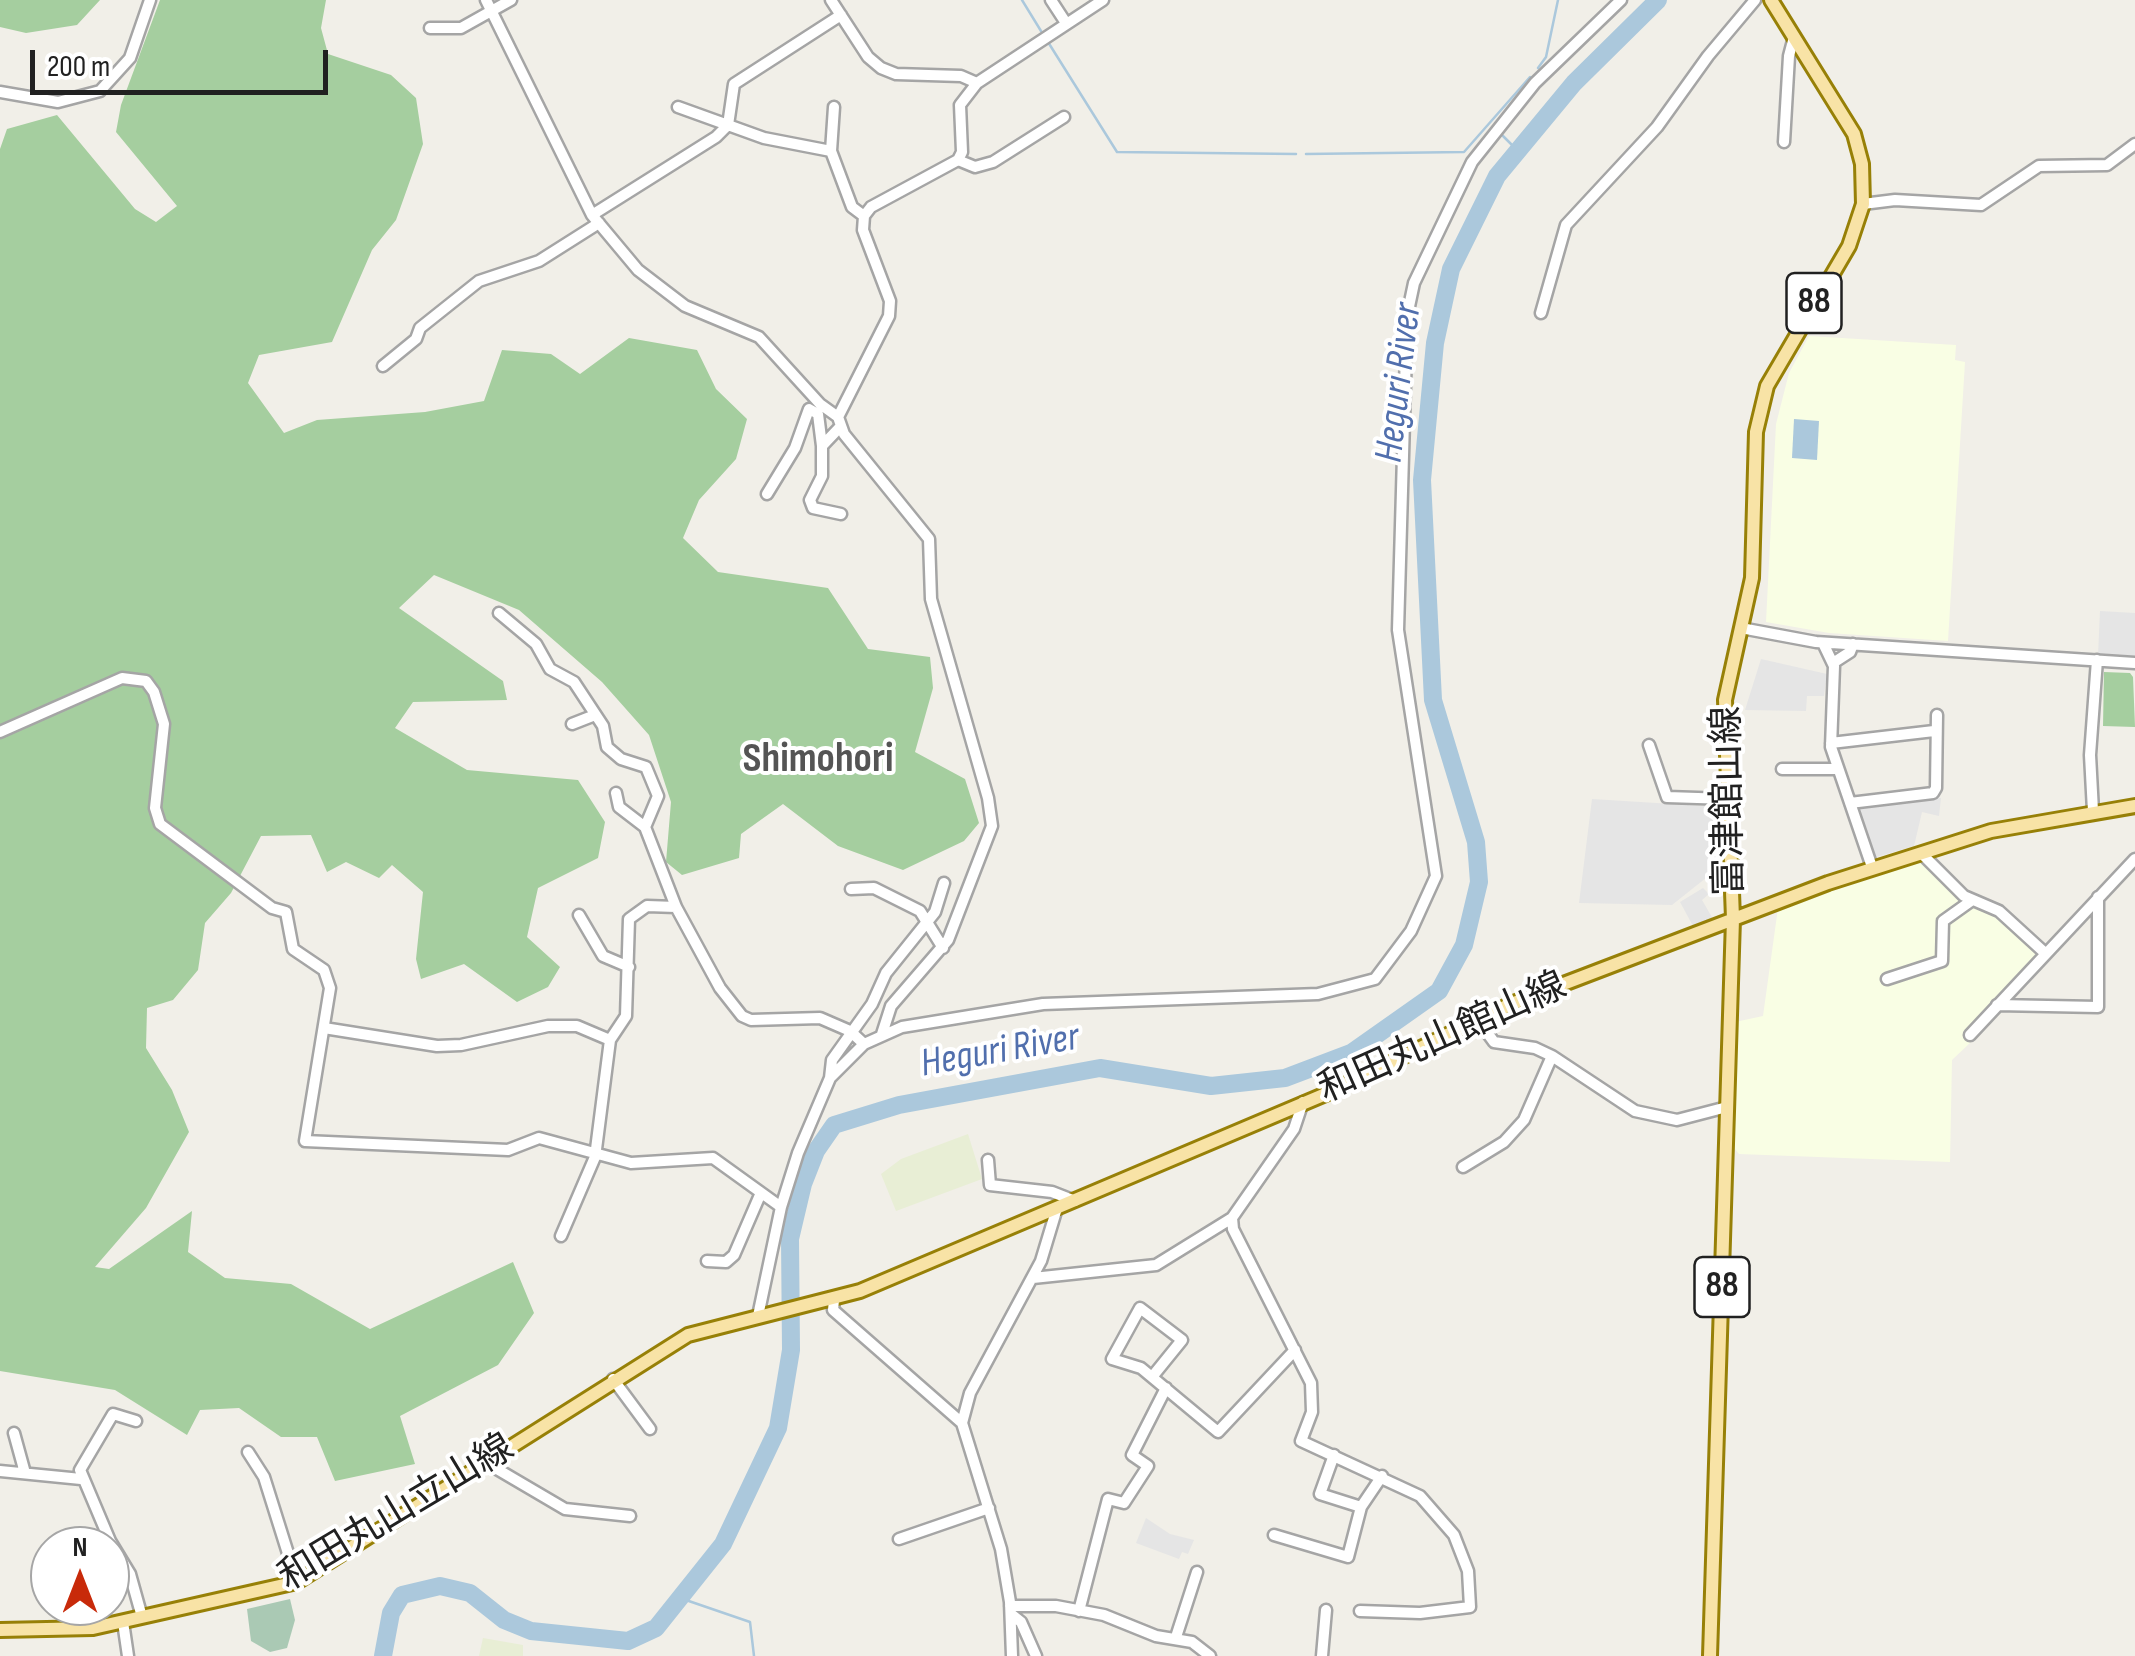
<!DOCTYPE html>
<html>
<head>
<meta charset="utf-8">
<style>
	body { margin:0 }
	#map { position:relative; width:2135px; height:1656px; overflow:hidden; background:#f1efe8; font-family:"Sofia Sans Condensed",sans-serif }
	canvas { display:block }
	.north { position:absolute; left:30px; top:1526px; width:100px; height:100px; box-sizing:border-box; background:#fff; border:2px solid #a6a6a6; border-radius:50%; rotate:0deg; font-size:28px; font-weight:700; line-height:40px; text-align:center; color:#212121 }
	.north::after { content:''; display:block; margin:auto; width:35px; height:45px; background:#c82a0a; clip-path:polygon(50% 0,100% 100%,50% 72%,0 100%) }
	.scale { position:absolute; left:30px; top:50px; width:298px; height:45px; box-sizing:border-box; border:5px solid #212121; border-top:0; padding-left:12px; font-size:30px; line-height:35px; white-space:nowrap; color:#212121; -webkit-text-stroke:8px #fff; paint-order:stroke }
</style>
</head>
<body>
<div id="map">
<canvas width="2135" height="1656"></canvas>
<div class="north">N</div>
<div class="scale">200 m</div>
</div>
<script>
const ctx = document.querySelector('canvas').getContext('2d');
ctx.lineJoin = 'round';
function fillPath(path, color) {
  ctx.fillStyle = color;
  ctx.fill(path, 'evenodd');
}
function poly(rows) {
  const path = new Path2D();
  for (const r of rows) {
    path.moveTo(r[0], r[1]);
    for (let i = 2; i < r.length; i += 2) path.lineTo(r[i], r[i + 1]);
  }
  return path;
}
function stroke(path, color, width, dash) {
  ctx.strokeStyle = color;
  ctx.lineWidth = width;
  ctx.lineCap = dash ? 'butt' : 'round';
  ctx.setLineDash(dash || []);
  ctx.stroke(path);
}
function label(font, color, halo, rows, align = 'center') {
  ctx.font = font + ' "Sofia Sans Condensed","Noto Sans JP",sans-serif';
  ctx.lineWidth = 8;
  ctx.setLineDash([]);
  ctx.textBaseline = 'middle';
  ctx.strokeStyle = halo;
  ctx.fillStyle = color;
  for (const [text, x, y, turn = 0] of rows) {
    ctx.save();
    ctx.translate(x, y);
    ctx.rotate((+turn || 0) * Math.PI / 180);
    ctx.textAlign = isNaN(turn) ? turn : align;
    if (halo) ctx.strokeText(text, 0, 0);
    ctx.fillText(text, 0, 0);
    ctx.restore();
  }
}
const education = poly([
	[1809,336,1956,345,1955,360,1965,362,1948,641,1829,633,1766,622,1776,424,1789,373],
	[1919,860,1969,905,1998,914,2038,954,1966,1033,1971,1042,1952,1060,1950,1162,1739,1154,1735,1149,1735,1022,1763,1016,1778,908]
]);
const farmland = poly([
	[968,1134,982,1179,896,1211,881,1174,901,1159],
	[483,1638,523,1645,523,1656,479,1656]
]);
const forest = poly([
	[0,0,100,0,77,25,26,33,0,27],
	[160,0,326,0,321,28,328,54,391,75,416,98,423,144,396,220,372,250,332,342,259,355,248,383,284,433,317,420,425,412,484,401,502,350,551,354,580,374,629,338,697,350,716,389,747,419,736,459,699,500,683,538,718,572,828,588,868,649,930,657,933,688,915,752,965,779,979,823,964,841,903,870,838,846,783,804,741,834,739,858,682,875,666,862,671,802,649,735,602,682,519,610,434,575,399,608,503,681,507,700,413,702,395,728,467,770,578,780,605,822,598,858,538,888,527,937,560,967,548,987,517,1002,464,964,421,979,416,959,423,892,392,865,379,878,346,862,327,872,311,835,261,836,231,893,205,923,198,970,173,1000,147,1008,146,1048,172,1090,189,1132,146,1208,95,1267,109,1269,192,1211,188,1252,225,1278,291,1284,370,1329,513,1262,534,1313,498,1365,400,1416,415,1464,335,1481,317,1437,281,1437,239,1408,200,1410,187,1435,115,1390,0,1371,0,149,7,129,57,115,135,209,156,222,177,206,116,132,121,105],
	[2104,672,2130,673,2133,677,2135,727,2103,726]
]);
const cemetery = poly([
	[290,1599,295,1620,287,1648,270,1652,251,1641,247,1609]
]);
const parking = poly([
	[2100,611,2135,613,2135,658,2098,656],
	[1761,659,1827,674,1824,696,1807,696,1806,711,1745,710],
	[1928,796,1941,798,1939,816,1922,812,1914,846,1873,858,1857,807],
	[1592,799,1721,807,1721,866,1672,905,1579,903],
	[1703,888,1709,894,1702,900,1713,919,1693,926,1680,902],
	[1146,1518,1170,1534,1194,1540,1188,1554,1182,1552,1179,1559,1136,1543]
]);
const water = poly([
	[1794,419,1819,421,1817,460,1792,458]
]);
const stream = poly([
	[1022,0,1041,31],
	[1048,42,1117,152,1296,154],
	[1538,68,1546,57,1558,0],
	[1501,134,1518,151],
	[1306,154,1464,152,1530,77],
	[680,1598,750,1622,754,1656]
]);
const river = poly([
	[383,1656,391,1613,402,1595,440,1586,470,1593,504,1620,531,1631,628,1641,656,1628,723,1544,778,1428,791,1350,790,1239,803,1184,816,1151,834,1125,899,1105,1100,1068,1211,1086,1285,1078,1351,1053,1439,991,1464,945,1479,882,1476,842,1433,700,1422,480,1435,343,1451,269,1497,176,1574,83,1658,0]
]);
const minor = poly([
	[486,0,592,215,638,270,685,306,759,337,820,404,838,417],
	[831,0,868,57,881,68,896,74,961,76,977,83],
	[1051,0,1066,23],
	[430,28,461,28,511,0],
	[0,92,58,102,100,91,130,58,150,0],
	[678,107,764,138,831,151],
	[834,107,831,151,852,207,864,216],
	[1784,142,1789,56,1794,37],
	[958,160,975,167,993,162,1064,117],
	[1863,204,1895,200,1981,205,2039,166,2107,165,2135,144],
	[592,215,716,137,728,125,734,84,841,15],
	[1541,313,1566,225,1657,127,1708,56,1755,0],
	[383,366,416,339,420,328,479,281,539,261,599,223],
	[841,426,822,446,822,476,810,500,813,508,841,514],
	[767,494,795,448,809,409,818,414,822,446],
	[499,613,536,644,550,669,574,682,603,726,607,747,621,759,646,767,658,796,645,827,676,907,720,988,742,1016,751,1020,820,1018,850,1031,864,1044],
	[1741,628,1816,642,2135,663],
	[1823,643,1834,666,1831,747,1872,867],
	[1833,663,1850,652,1853,644],
	[572,724,595,715],
	[0,732,122,678,146,681,154,692,164,724,155,808,160,824,272,908,286,912,293,949,324,970,330,988,305,1141,508,1150,539,1138,631,1163,713,1158,781,1207],
	[1831,743,1934,731],
	[1649,745,1667,797,1728,799],
	[1782,769,1837,769],
	[616,793,619,807,645,827],
	[1850,803,1933,793,1936,788,1937,715],
	[2093,811,2090,755,2097,660],
	[1921,853,1964,896,1999,911,2045,953],
	[851,889,874,888,920,911,943,948],
	[579,915,603,956,629,967],
	[1887,979,1942,961,1943,921,1971,901],
	[1997,1005,2098,1007,2098,897],
	[1478,1020,1494,1042,1535,1048,1552,1056,1635,1111,1677,1120,1727,1107],
	[324,1028,437,1046,461,1045,548,1026,577,1026,610,1040],
	[882,1034,891,1006,948,940,992,826,988,798,931,599,929,539,844,434,838,417,889,316,890,301,863,230,864,216,871,207,958,160,962,152,960,105,977,83,1103,0],
	[1970,1035,2135,859],
	[830,1078,832,1060,872,1004,886,973,935,912,944,883],
	[1303,1102,1294,1129,1232,1218,1233,1229,1311,1383,1312,1412,1301,1441,1420,1496,1454,1535,1468,1571,1470,1607,1420,1613,1360,1611],
	[988,1160,990,1185,1052,1192,1075,1201],
	[1463,1167,1504,1142,1524,1120,1552,1056],
	[561,1236,595,1157,610,1040,626,1016,629,919,647,906,676,907],
	[707,1261,726,1262,734,1255,760,1195],
	[1033,1278,1156,1265,1232,1218],
	[834,1300,833,1310,962,1423,1001,1549,1010,1602,1012,1656],
	[758,1316,781,1207,798,1153,830,1078,864,1044,902,1027,1043,1004,1318,994,1375,979,1411,931,1436,876,1398,630,1407,316,1414,283,1472,162,1535,83,1621,0],
	[1152,1377,1182,1340,1140,1308,1112,1359,1141,1368,1218,1432,1295,1350],
	[613,1379,650,1429],
	[136,1421,113,1414,80,1470,110,1541,130,1574,142,1617],
	[962,1423,970,1393,1041,1261,1057,1208],
	[14,1433,25,1473],
	[248,1452,264,1477,297,1582],
	[1334,1455,1320,1494,1361,1507],
	[485,1462,565,1509,630,1516],
	[0,1471,81,1479],
	[1274,1535,1348,1557,1361,1507,1382,1476],
	[899,1539,989,1508],
	[1010,1606,1056,1606,1104,1615,1156,1636,1192,1642,1210,1656],
	[1079,1611,1108,1499,1124,1503,1148,1466,1132,1455,1166,1388],
	[1011,1614,1021,1622,1036,1656],
	[123,1622,128,1656],
	[1176,1637,1197,1572],
	[1322,1656,1326,1610]
]);
const major = poly([
	[0,1630,93,1628,297,1582,688,1335,860,1291,1328,1093,1511,1004,1828,883,1991,831,2135,806],
	[1710,1656,1733,919,1725,700,1752,578,1756,432,1767,386,1849,246,1863,204,1862,164,1854,134,1771,0]
]);
const shields = [
	[1814,303,55],
	[1722,1287,55]
];
const shieldNames = [
	["88",1814,303],
	["88",1722,1287]
];
const streetNames = [
	["富津館山線",1730,801,-91],
	["和田丸山館山線",1443,1039,-24],
	["和田丸山立山線",397,1514,-31]
];
const waterNames = [
	["Heguri River",1400,383,-83],
	["Heguri River",1000,1052,-10]
];
const quarterNames = [
	["Shimohori",818,760]
];
fillPath(education, '#f9fee4');
fillPath(farmland, '#e8eed5');
fillPath(forest, '#a5ce9f');
fillPath(cemetery, '#aac9b4');
fillPath(parking, '#e5e5e5');
fillPath(water, '#abc8dc');
stroke(stream, '#abc8dc', 2.5);
stroke(river, '#abc8dc', 18);
stroke(minor, '#a5a5a5', 15);
stroke(major, '#978007', 18);
stroke(minor, '#fff', 10);
stroke(major, '#f8e3a6', 12);
for (const [x, y, w] of shields) {
  const box = new Path2D();
  box.roundRect(x - w / 2, y - 30, w, 60, 8);
  ctx.fillStyle = '#fff';
  ctx.fill(box);
  stroke(box, '#212121', 2.5);
}
label('bold 35px', '#212121', null, shieldNames);
label('38px', '#212121', '#fff', streetNames);
label('italic 40px', '#516fad', '#fff', waterNames);
label('bold 42px', '#545454', '#fff', quarterNames);
</script>
</body>
</html>
